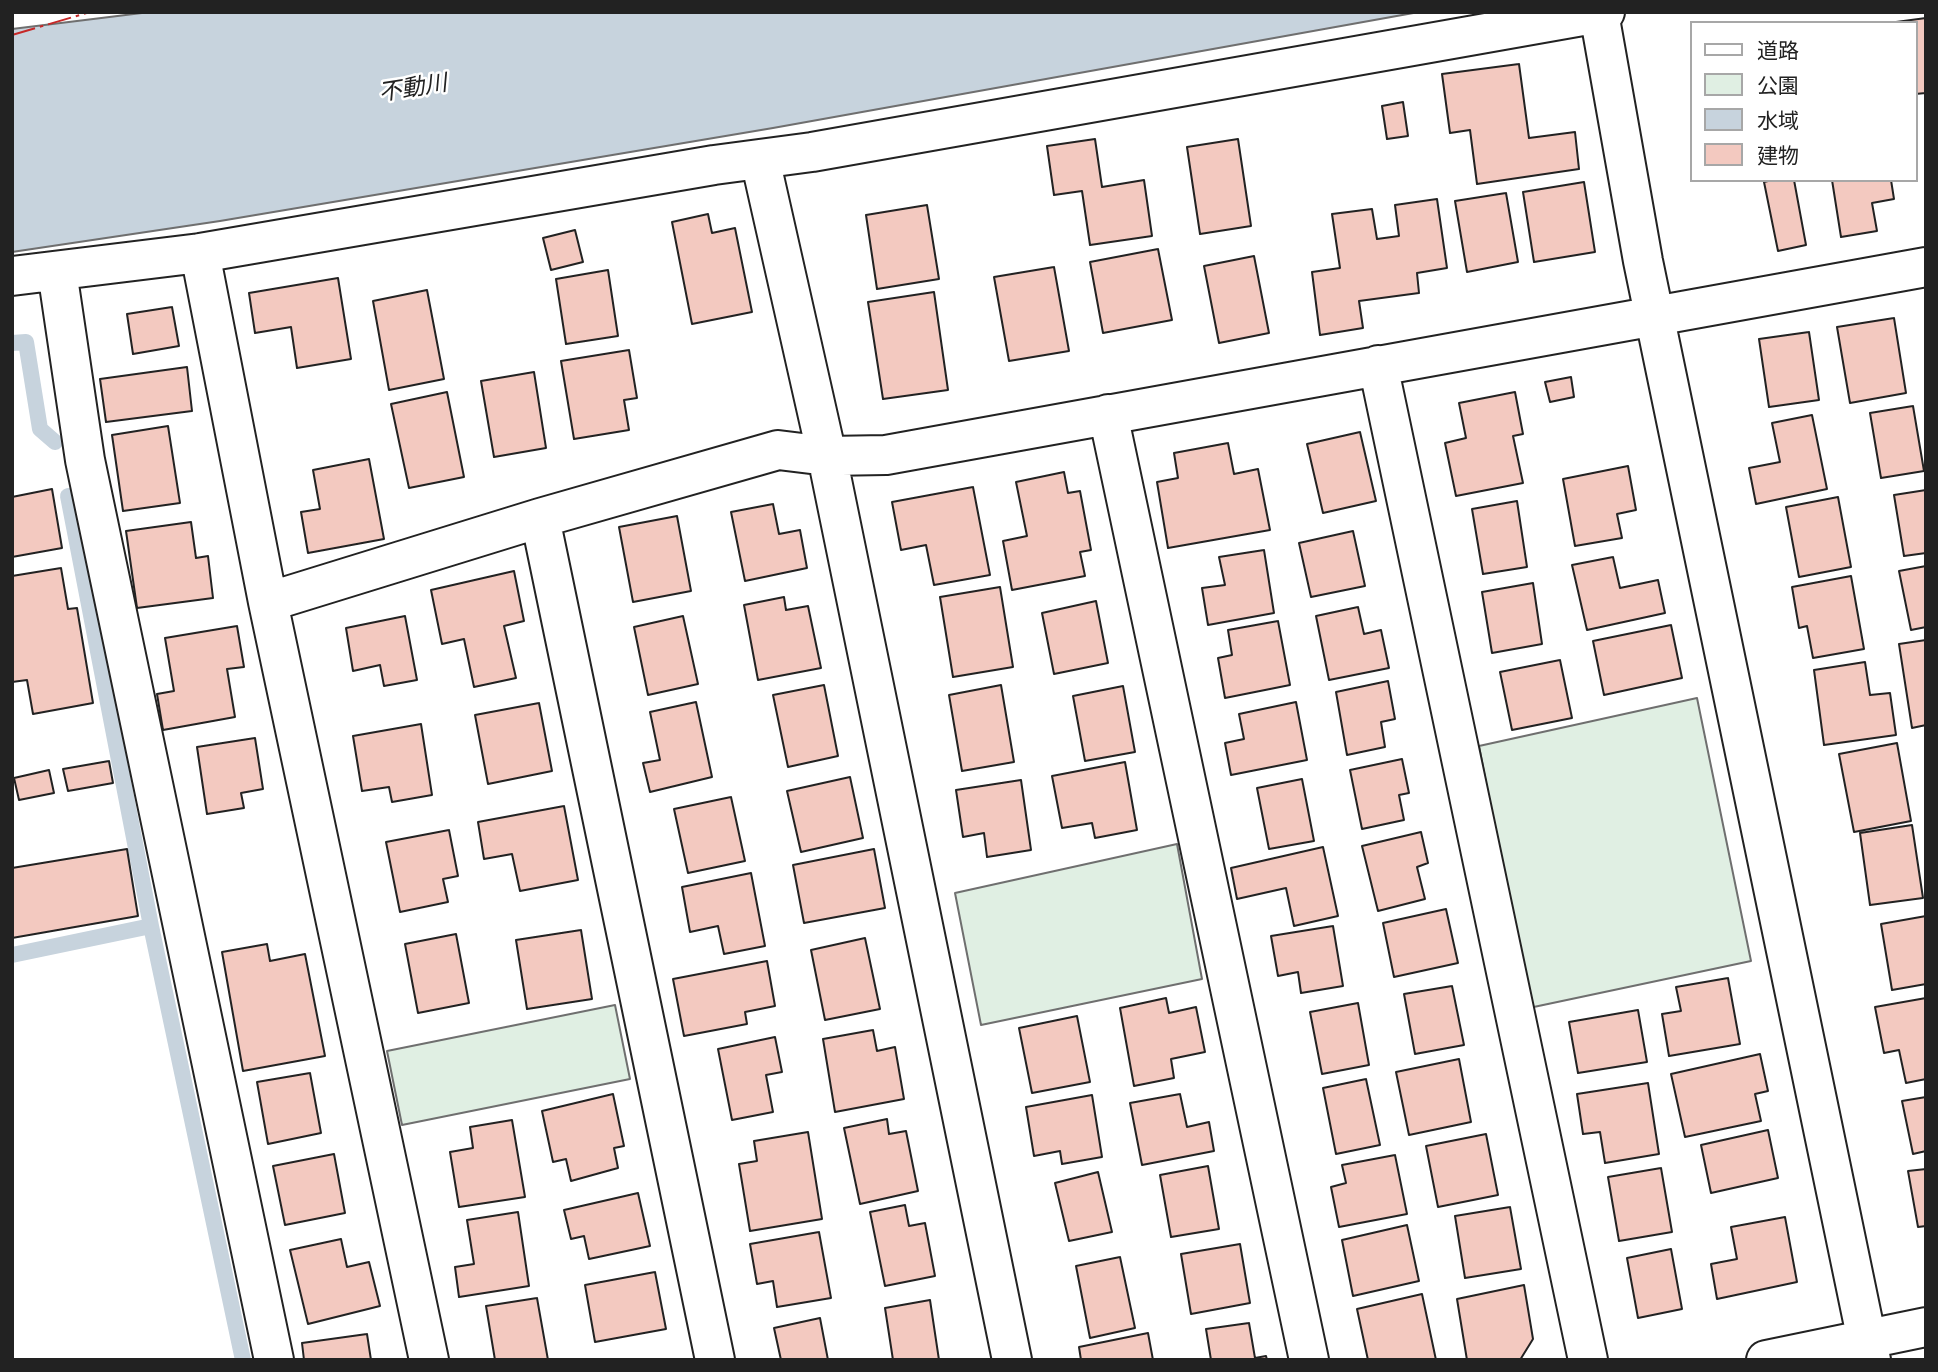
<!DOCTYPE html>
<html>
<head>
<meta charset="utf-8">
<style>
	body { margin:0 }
	#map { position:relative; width:1938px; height:1372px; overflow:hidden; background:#fff; font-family:"Archivo Narrow","Noto Sans JP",sans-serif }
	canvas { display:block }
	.frame { position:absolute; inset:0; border:14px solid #222; pointer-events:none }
	.legend { position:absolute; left:1690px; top:21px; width:228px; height:161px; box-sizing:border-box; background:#fff; border:2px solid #a7a7a7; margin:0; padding:9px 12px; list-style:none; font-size:21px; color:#222 }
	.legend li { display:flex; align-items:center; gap:14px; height:35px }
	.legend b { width:35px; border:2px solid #a7a7a7 }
</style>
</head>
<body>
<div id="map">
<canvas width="1938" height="1372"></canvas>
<div class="frame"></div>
<ul class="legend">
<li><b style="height:9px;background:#fff"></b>道路</li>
<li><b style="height:19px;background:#e0efe3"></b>公園</li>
<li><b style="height:19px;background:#c7d3dd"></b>水域</li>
<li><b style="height:19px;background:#f3c9c0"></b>建物</li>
</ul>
</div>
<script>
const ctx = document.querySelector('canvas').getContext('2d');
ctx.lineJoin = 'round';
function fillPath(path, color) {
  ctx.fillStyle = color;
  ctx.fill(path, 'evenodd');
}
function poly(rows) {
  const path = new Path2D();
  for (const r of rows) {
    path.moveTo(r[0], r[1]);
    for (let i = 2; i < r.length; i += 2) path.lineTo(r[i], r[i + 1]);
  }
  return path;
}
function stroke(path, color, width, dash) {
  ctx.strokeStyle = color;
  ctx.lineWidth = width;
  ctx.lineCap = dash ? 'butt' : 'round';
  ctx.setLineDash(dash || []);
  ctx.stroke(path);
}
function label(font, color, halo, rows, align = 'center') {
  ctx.font = font + ' "Archivo Narrow","Noto Sans JP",sans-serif';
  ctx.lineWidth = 5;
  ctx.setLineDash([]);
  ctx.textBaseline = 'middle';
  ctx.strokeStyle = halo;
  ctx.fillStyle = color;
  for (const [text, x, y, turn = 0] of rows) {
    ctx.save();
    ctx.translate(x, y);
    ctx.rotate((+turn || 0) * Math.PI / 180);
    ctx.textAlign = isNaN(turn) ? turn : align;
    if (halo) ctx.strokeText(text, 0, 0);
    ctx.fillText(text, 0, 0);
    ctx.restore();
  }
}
const green = poly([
	[1697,698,1751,961,1529,1008,1479,746,1697,698],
	[1177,844,1202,979,981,1025,955,893,1177,844],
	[615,1005,630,1079,402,1125,387,1051,615,1005]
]);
const water = poly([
	[150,12,1419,12,773,128,220,221,12,252,12,29,150,12]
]);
const stream = poly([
	[12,343,26,342,40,429,55,442],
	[68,496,151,926,243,1360],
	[12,955,151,926]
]);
const building = poly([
	[1926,18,1926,93,1915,94,1915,23,1896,22,1926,18],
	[1519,64,1529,138,1575,132,1579,169,1477,184,1470,130,1450,133,1442,74,1519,64],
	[1403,102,1408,136,1387,139,1382,106,1403,102],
	[1095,139,1102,187,1144,180,1152,236,1090,245,1082,191,1054,195,1047,146,1095,139],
	[1238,139,1251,226,1200,234,1187,147,1238,139],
	[1772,180,1794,180,1806,245,1778,251,1764,182,1772,180],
	[1832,180,1891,180,1894,199,1872,203,1877,231,1841,237,1832,180],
	[1584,182,1595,252,1534,262,1523,192,1584,182],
	[1506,193,1518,262,1467,272,1455,201,1506,193],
	[1437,199,1447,268,1417,273,1419,293,1359,301,1363,328,1320,335,1312,272,1340,268,1332,214,1372,209,1377,239,1399,236,1395,205,1437,199],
	[927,205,939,279,877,289,866,215,927,205],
	[708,214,712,233,735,228,752,312,692,324,672,222,708,214],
	[575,230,583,262,551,270,543,238,575,230],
	[1158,249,1172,320,1103,333,1090,262,1158,249],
	[1254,256,1269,333,1219,343,1204,266,1254,256],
	[1054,267,1069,351,1009,361,994,277,1054,267],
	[608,270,618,336,566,344,556,279,608,270],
	[338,278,351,359,297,368,291,327,255,333,249,293,338,278],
	[427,290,444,379,389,390,373,301,427,290],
	[934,292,948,390,883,399,868,302,934,292],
	[172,307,179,346,133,354,127,314,172,307],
	[1894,318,1906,393,1850,403,1837,327,1894,318],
	[1809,332,1819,400,1769,407,1759,339,1809,332],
	[629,350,637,398,624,400,629,430,574,439,561,361,629,350],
	[187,367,192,411,106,422,100,379,187,367],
	[534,372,546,448,494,457,481,381,534,372],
	[1571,377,1574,397,1550,402,1545,382,1571,377],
	[447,392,464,477,409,488,391,404,447,392],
	[1515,392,1523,434,1513,436,1523,483,1456,496,1445,443,1466,438,1459,403,1515,392],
	[1913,406,1924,471,1881,478,1870,413,1913,406],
	[1812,415,1827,489,1756,504,1749,468,1780,462,1772,423,1812,415],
	[168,426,180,503,123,511,112,435,168,426],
	[1360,432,1376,501,1323,513,1307,444,1360,432],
	[1228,443,1234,474,1258,469,1270,530,1168,548,1157,482,1178,478,1174,453,1228,443],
	[369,459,384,539,308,553,301,512,320,509,313,470,369,459],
	[1628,466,1636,510,1617,514,1622,538,1575,546,1563,479,1628,466],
	[1064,472,1068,493,1080,491,1091,550,1080,552,1085,576,1012,590,1003,541,1027,536,1016,482,1064,472],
	[973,487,990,575,934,585,926,545,901,550,892,502,973,487],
	[52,489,62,548,12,557,12,497,52,489],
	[1926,490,1926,553,1904,556,1894,495,1926,490],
	[1838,497,1851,567,1799,577,1786,507,1838,497],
	[1517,501,1527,567,1483,574,1472,509,1517,501],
	[773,504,779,534,800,530,807,568,745,581,731,512,773,504],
	[677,516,691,591,633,602,619,527,677,516],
	[191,522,196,558,208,556,213,598,137,608,126,531,191,522],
	[1353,531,1365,586,1311,597,1299,543,1353,531],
	[1264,550,1274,613,1208,625,1202,588,1225,585,1219,557,1264,550],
	[1613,557,1620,588,1658,580,1665,613,1587,630,1572,565,1613,557],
	[1926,566,1926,627,1911,630,1899,571,1926,566],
	[61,568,68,609,77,608,93,703,33,714,27,680,12,682,12,576,61,568],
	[514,571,524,621,504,626,516,678,474,687,464,639,442,644,431,590,514,571],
	[1851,576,1864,649,1813,658,1807,626,1799,628,1792,587,1851,576],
	[1533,583,1542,644,1492,653,1482,592,1533,583],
	[1000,587,1013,667,953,677,940,597,1000,587],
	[784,597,786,610,808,606,821,668,758,680,744,605,784,597],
	[1096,601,1108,663,1054,674,1042,613,1096,601],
	[1358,607,1364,634,1381,630,1389,668,1329,680,1316,616,1358,607],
	[405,616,417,680,384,686,380,665,353,671,346,628,405,616],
	[683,616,698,684,648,695,634,627,683,616],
	[1278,621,1290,685,1225,698,1218,658,1232,655,1228,630,1278,621],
	[1671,625,1682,678,1604,695,1593,641,1671,625],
	[237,626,244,667,227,669,235,717,163,730,157,694,174,691,165,638,237,626],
	[1926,640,1926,725,1912,728,1899,644,1926,640],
	[1560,660,1572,718,1512,730,1500,672,1560,660],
	[1865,662,1870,695,1890,693,1896,735,1824,745,1814,670,1865,662],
	[1388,681,1395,719,1381,722,1385,747,1347,755,1336,692,1388,681],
	[824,685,838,756,788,767,773,695,824,685],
	[1001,685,1014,762,962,771,949,695,1001,685],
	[1123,686,1135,752,1085,761,1073,696,1123,686],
	[696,702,712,777,650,792,643,763,660,760,650,712,696,702],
	[1296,702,1307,760,1231,775,1225,743,1244,739,1239,714,1296,702],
	[539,703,552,771,488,784,475,715,539,703],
	[421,724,432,795,392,802,389,787,362,791,353,736,421,724],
	[255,738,263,789,241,793,244,808,207,814,197,747,255,738],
	[1897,743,1911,821,1854,832,1839,754,1897,743],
	[1402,759,1409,793,1399,795,1404,820,1362,829,1350,770,1402,759],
	[109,761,113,783,68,791,63,769,109,761],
	[1125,762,1137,830,1095,838,1092,823,1062,828,1052,776,1125,762],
	[49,770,54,793,19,800,14,778,49,770],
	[850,777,863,838,801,852,787,791,850,777],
	[1302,779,1314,841,1269,849,1257,788,1302,779],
	[1021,780,1031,850,987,857,984,833,963,837,956,790,1021,780],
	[731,797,745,861,688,873,674,809,731,797],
	[564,806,578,880,520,891,512,854,484,859,478,822,564,806],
	[1912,825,1923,898,1870,905,1860,833,1912,825],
	[449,830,458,876,443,879,448,902,400,912,386,842,449,830],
	[1421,832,1428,863,1417,867,1425,899,1378,911,1362,846,1421,832],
	[1323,847,1338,916,1294,926,1286,888,1237,899,1231,868,1323,847],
	[127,849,138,916,12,938,12,868,127,849],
	[874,849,885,908,804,923,793,865,874,849],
	[751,873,765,946,724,954,718,926,690,932,682,887,751,873],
	[1446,909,1458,963,1394,977,1383,923,1446,909],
	[1926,916,1926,984,1892,990,1881,924,1926,916],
	[1333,926,1343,986,1301,993,1298,972,1278,976,1271,936,1333,926],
	[581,930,592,999,527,1009,516,940,581,930],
	[456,934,469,1003,418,1013,405,944,456,934],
	[865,938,880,1009,825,1020,811,950,865,938],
	[267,944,270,961,305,954,325,1056,243,1071,222,952,267,944],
	[767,961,775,1006,745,1012,747,1024,684,1036,673,979,767,961],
	[1728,978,1740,1044,1669,1056,1662,1014,1681,1011,1676,987,1728,978],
	[1452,986,1464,1045,1415,1054,1404,994,1452,986],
	[1166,998,1169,1013,1196,1007,1205,1052,1171,1059,1174,1078,1134,1086,1120,1008,1166,998],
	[1926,998,1926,1079,1906,1083,1899,1050,1884,1053,1875,1007,1926,998],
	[1358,1003,1369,1065,1322,1074,1310,1012,1358,1003],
	[1638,1010,1647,1062,1578,1073,1569,1022,1638,1010],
	[1077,1016,1090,1082,1032,1093,1019,1028,1077,1016],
	[873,1030,877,1051,895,1047,904,1099,835,1112,823,1039,873,1030],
	[775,1037,782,1072,766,1075,773,1112,732,1120,718,1049,775,1037],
	[1760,1054,1768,1091,1755,1094,1761,1121,1685,1137,1671,1074,1760,1054],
	[1459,1059,1471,1122,1409,1135,1396,1072,1459,1059],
	[310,1073,321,1133,268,1144,257,1082,310,1073],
	[1366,1079,1380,1145,1336,1154,1323,1088,1366,1079],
	[1648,1083,1659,1154,1605,1163,1600,1132,1583,1134,1577,1094,1648,1083],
	[613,1094,624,1146,614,1148,618,1168,571,1181,566,1159,553,1162,542,1111,613,1094],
	[1180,1094,1187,1127,1209,1122,1214,1151,1142,1165,1130,1103,1180,1094],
	[1092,1095,1102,1157,1062,1164,1060,1151,1034,1156,1026,1107,1092,1095],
	[1926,1097,1926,1151,1913,1154,1902,1101,1926,1097],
	[887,1119,889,1134,906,1131,918,1191,860,1204,844,1128,887,1119],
	[512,1120,525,1197,459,1207,450,1152,473,1148,470,1127,512,1120],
	[1768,1130,1778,1178,1711,1193,1701,1145,1768,1130],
	[808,1132,822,1219,750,1231,739,1164,757,1161,754,1141,808,1132],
	[1486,1134,1498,1195,1438,1207,1426,1146,1486,1134],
	[334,1154,345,1213,285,1225,273,1166,334,1154],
	[1395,1155,1407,1214,1339,1227,1331,1187,1346,1183,1342,1165,1395,1155],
	[1208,1166,1219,1229,1171,1237,1160,1175,1208,1166],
	[1661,1168,1672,1232,1619,1241,1608,1177,1661,1168],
	[1926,1169,1926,1226,1918,1227,1908,1171,1926,1169],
	[1098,1172,1112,1232,1069,1241,1055,1183,1098,1172],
	[638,1193,650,1246,589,1259,584,1236,571,1239,564,1210,638,1193],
	[905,1205,909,1226,925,1223,935,1276,885,1286,870,1212,905,1205],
	[1510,1207,1521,1269,1465,1278,1455,1216,1510,1207],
	[518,1212,529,1286,459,1297,455,1267,474,1264,467,1220,518,1212],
	[1785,1217,1797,1282,1717,1299,1711,1264,1737,1259,1731,1227,1785,1217],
	[1407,1225,1419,1281,1353,1296,1342,1240,1407,1225],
	[819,1232,831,1298,777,1307,773,1281,757,1284,750,1244,819,1232],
	[341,1239,347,1267,369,1262,380,1306,308,1324,290,1250,341,1239],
	[1240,1244,1250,1303,1191,1314,1181,1254,1240,1244],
	[1671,1249,1682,1309,1638,1318,1627,1258,1671,1249],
	[1120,1257,1135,1328,1090,1338,1076,1266,1120,1257],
	[655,1272,666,1329,595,1342,585,1285,655,1272],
	[1524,1285,1533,1339,1520,1360,1467,1360,1457,1299,1524,1285],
	[1422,1294,1436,1360,1368,1360,1357,1309,1422,1294],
	[537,1298,548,1360,495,1360,486,1306,537,1298],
	[930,1300,939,1360,893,1360,885,1308,930,1300],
	[820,1318,828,1360,781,1360,774,1328,820,1318],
	[1249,1323,1255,1358,1266,1356,1267,1360,1211,1360,1206,1329,1249,1323],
	[1148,1333,1153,1360,1081,1360,1079,1347,1148,1333],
	[367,1334,371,1360,304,1360,302,1343,367,1334]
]);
const minor = poly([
	[1599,13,1643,261,1871,1360],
	[760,159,827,456,1012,1360],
	[200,253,268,602,429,1360],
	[57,271,85,460,274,1360],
	[12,276,200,253,714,165,812,152,1605,12],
	[1378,365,1588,1360],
	[1108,414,1309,1360],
	[540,518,715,1360],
	[268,602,540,518,778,450,827,456,886,455,1926,267],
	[1766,1360,1926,1327]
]);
const power = poly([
	[12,35,90,12]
]);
const waterNames = [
	["不動川",413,89,-9]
];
fillPath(green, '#e0efe3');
stroke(green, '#6f6f6f', 2);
fillPath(water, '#c7d3dd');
stroke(water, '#6f6f6f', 2);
stroke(stream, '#c7d3dd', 16);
fillPath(building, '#f3c9c0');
stroke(building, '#222', 2);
stroke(minor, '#222', 42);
stroke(minor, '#fff', 38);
stroke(power, '#c62828', 2, [24, 5, 3.5, 5]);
label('italic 23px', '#222', '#fff', waterNames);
</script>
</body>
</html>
